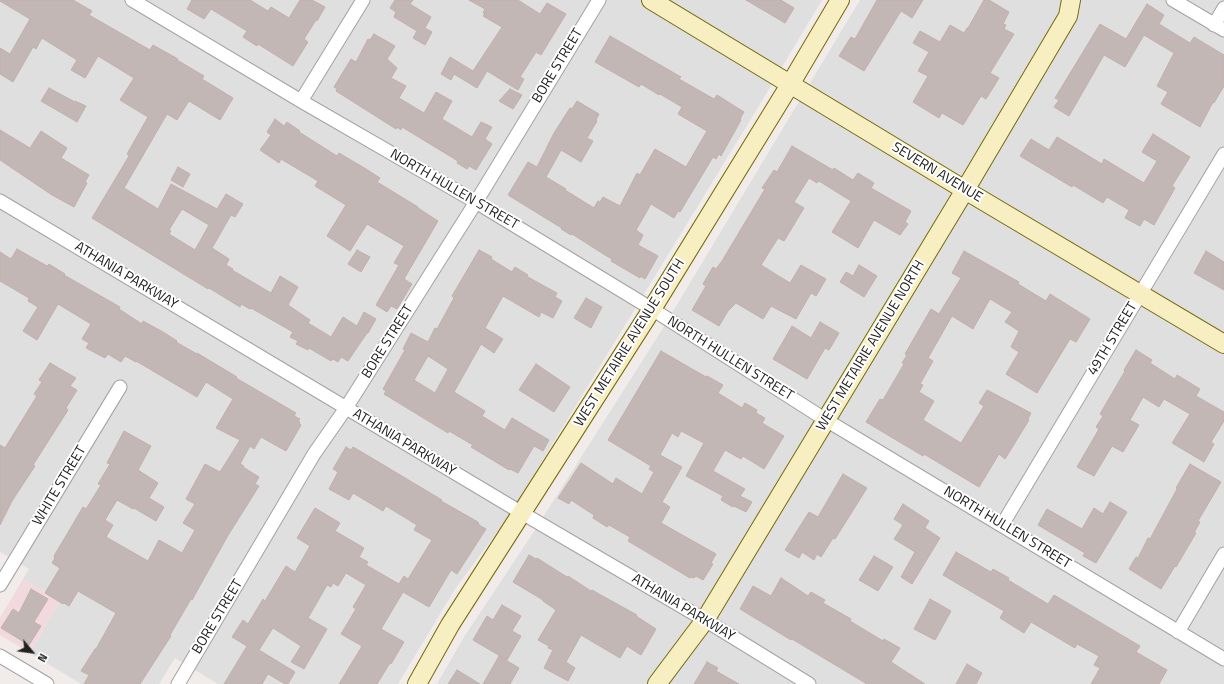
<!DOCTYPE html>
<html>
<head>
<meta charset="utf-8">
<style>
	body { margin:0 }
	#map { position:relative; width:1224px; height:684px; overflow:hidden; background:#f1ece9; font-family:"Titillium Web",sans-serif }
	canvas { display:block }
	.north { position:absolute; left:12px; top:632px; width:40px; height:40px; -webkit-text-stroke:3px #fff; paint-order:stroke; rotate:119deg; font-size:11px; font-weight:700; line-height:16px; text-align:center; color:#212121 }
	.north::after { content:''; display:block; margin:auto; width:14px; height:18px; background:#212121; clip-path:polygon(50% 0,100% 100%,50% 72%,0 100%) }
</style>
</head>
<body>
<div id="map">
<canvas width="1224" height="684"></canvas>
<div class="north">N</div>
</div>
<script>
const ctx = document.querySelector('canvas').getContext('2d');
ctx.lineJoin = 'round';
function fillPath(path, color) {
  ctx.fillStyle = color;
  ctx.fill(path, 'evenodd');
}
function poly(rows) {
  const path = new Path2D();
  for (const r of rows) {
    path.moveTo(r[0], r[1]);
    for (let i = 2; i < r.length; i += 2) path.lineTo(r[i], r[i + 1]);
  }
  return path;
}
function stroke(path, color, width, dash) {
  ctx.strokeStyle = color;
  ctx.lineWidth = width;
  ctx.lineCap = dash ? 'butt' : 'round';
  ctx.setLineDash(dash || []);
  ctx.stroke(path);
}
function label(font, color, halo, rows, align = 'center') {
  ctx.font = font + ' "Titillium Web",sans-serif';
  ctx.lineWidth = 4;
  ctx.setLineDash([]);
  ctx.textBaseline = 'middle';
  ctx.strokeStyle = halo;
  ctx.fillStyle = color;
  for (const [text, x, y, turn = 0] of rows) {
    ctx.save();
    ctx.translate(x, y);
    ctx.rotate((+turn || 0) * Math.PI / 180);
    ctx.textAlign = isNaN(turn) ? turn : align;
    if (halo) ctx.strokeText(text, 0, 0);
    ctx.fillText(text, 0, 0);
    ctx.restore();
  }
}
const residential = poly([
	[0,0,822,0,757,109,506,520,455,589,398,684,218,684,175,658,159,684,81,684,30,653,60,601,23,579,29,569,0,552],
	[860,0,1224,0,1224,684,437,684,464,637,531,536,660,333]
]);
const commercial = poly([
	[23,579,60,601,30,653,0,635,0,618]
]);
const building = poly([
	[0,0,73,0,92,11,89,15,150,50,153,45,178,59,177,60,204,76,202,79,233,98,220,120,189,101,177,120,167,114,124,188,158,209,171,184,217,209,226,194,243,204,235,217,231,215,212,248,229,259,226,265,233,269,232,270,271,293,280,276,298,287,288,305,310,320,308,323,331,337,343,317,357,326,364,312,376,319,368,333,367,333,348,361,341,357,338,362,333,359,331,361,309,348,308,350,296,344,298,341,290,337,293,332,251,308,250,309,241,304,240,307,209,288,208,289,92,218,129,156,127,154,148,117,120,100,134,78,98,56,85,78,71,70,77,60,42,38,36,49,33,47,13,82,0,74,0,48,10,54,30,19,0,1,0,0],
	[182,209,209,225,195,250,169,234,171,231,169,230,182,209],
	[192,0,250,0,268,11,271,7,289,18,300,0,312,0,325,7,317,21,316,20,304,39,308,42,293,66,258,44,257,46,243,37,247,31,211,9,204,19,187,9,192,0],
	[395,0,413,0,410,4,431,17,425,28,432,32,425,45,413,38,417,31,394,17,396,12,390,8,395,0],
	[469,0,518,0,540,14,547,3,566,14,541,55,536,52,520,77,524,79,518,90,487,71,477,88,454,74,451,80,441,74,450,57,473,71,502,27,483,16,485,14,483,13,485,9,469,0],
	[746,0,781,0,794,8,785,23,746,0],
	[877,0,923,0,912,18,901,11,864,71,839,56,851,37,855,39,877,0],
	[984,0,989,0,1009,12,1003,24,1006,25,1004,29,1014,34,990,73,999,78,986,99,981,96,963,125,942,113,939,118,913,102,928,76,918,71,929,52,913,43,920,31,940,42,950,25,964,33,967,28,968,28,984,0],
	[1147,4,1164,15,1159,24,1190,43,1194,37,1224,55,1224,86,1214,103,1213,102,1200,127,1161,104,1168,92,1157,86,1174,53,1144,35,1125,67,1104,55,1069,116,1054,107,1059,100,1055,98,1100,24,1126,39,1147,4],
	[374,34,395,46,387,59,397,68,391,78,406,86,399,98,424,113,436,92,452,101,442,119,472,137,481,122,492,127,485,139,492,144,476,170,469,166,467,169,457,163,458,161,402,127,401,130,397,127,396,129,336,91,337,89,334,87,351,59,356,62,368,39,370,40,374,34],
	[610,36,681,77,679,79,714,99,717,95,744,112,740,119,741,120,721,156,719,154,716,159,713,157,680,212,678,211,674,218,651,204,636,230,643,235,638,245,658,256,645,279,640,276,640,278,611,261,612,259,605,255,572,234,571,235,561,229,562,228,555,224,508,195,528,162,537,167,554,133,570,108,572,109,577,101,599,114,596,120,597,121,587,138,593,141,581,162,561,150,546,177,566,189,565,190,594,208,598,201,600,202,603,197,620,206,637,173,640,175,655,149,686,167,707,131,678,114,682,107,660,94,659,95,641,84,639,87,595,62,610,36],
	[49,88,75,102,75,101,86,106,77,122,41,101,49,88],
	[510,89,522,95,513,109,499,101,510,89],
	[275,119,284,126,287,122,300,131,299,132,337,156,339,153,366,169,380,178,377,182,418,207,418,208,438,221,404,279,412,284,397,309,391,306,387,312,376,305,399,265,394,263,404,246,367,224,350,251,327,236,346,205,315,186,318,181,281,159,279,163,260,150,271,135,267,132,275,119],
	[0,130,30,148,41,131,67,148,61,158,89,175,85,182,87,183,74,207,52,195,0,160,0,130],
	[1153,134,1190,157,1172,186,1175,188,1154,225,1144,219,1140,226,1125,218,1129,210,1107,197,1103,203,1073,185,1072,187,1020,156,1031,139,1049,150,1057,137,1102,164,1104,159,1144,183,1157,161,1142,152,1153,134],
	[792,146,833,170,834,168,853,180,858,173,874,183,871,188,911,211,905,222,908,224,900,235,874,220,858,248,832,232,851,201,819,181,817,183,809,178,794,202,804,208,784,241,778,238,761,265,790,283,801,265,826,279,816,296,811,293,796,319,771,306,763,319,736,303,728,311,719,326,692,310,706,286,703,284,713,267,716,269,722,261,765,189,762,188,774,170,777,172,792,146],
	[178,167,190,174,183,187,171,180,178,167],
	[17,249,47,266,49,264,65,274,64,275,120,307,119,309,142,324,143,321,163,332,177,341,176,342,197,354,197,353,237,377,236,378,296,413,294,416,300,419,298,421,300,422,299,423,301,425,286,451,261,437,254,449,250,446,240,464,244,466,243,467,259,477,255,484,259,486,227,537,192,600,191,599,170,635,171,636,140,684,84,684,89,675,81,671,95,649,96,649,116,613,78,591,69,606,64,603,63,604,45,593,60,568,52,563,55,558,54,556,83,507,86,509,101,485,98,484,110,464,107,463,124,431,151,446,138,470,158,483,149,498,164,507,156,521,134,508,133,509,117,500,105,520,113,525,106,537,148,561,159,540,182,553,195,530,183,523,195,504,186,499,205,464,220,472,240,440,216,428,233,399,206,382,197,397,136,361,136,362,125,356,121,362,108,354,105,358,86,348,89,343,82,339,91,324,58,304,37,340,23,331,38,307,28,301,29,298,0,281,0,252,11,259,17,249],
	[357,250,370,257,361,272,348,264,357,250],
	[479,250,492,257,491,259,512,272,515,267,528,275,526,276,557,293,555,297,562,301,553,318,541,312,539,317,503,296,485,328,503,339,494,353,481,344,454,392,485,411,482,416,505,430,512,418,549,440,543,451,534,446,518,473,510,469,509,470,471,447,473,445,449,431,448,433,384,394,386,391,383,389,405,350,403,349,411,333,428,342,435,328,437,329,454,298,452,296,479,250],
	[428,356,448,369,435,393,414,380,428,356],
	[964,251,1019,282,1018,284,1046,301,1050,294,1090,319,1076,342,1070,339,1037,393,1006,374,1019,352,1011,347,1019,331,1005,322,1012,312,990,299,973,329,952,316,928,358,933,361,920,384,923,385,919,392,934,401,923,420,961,443,984,406,979,403,987,390,1031,413,1028,419,1029,420,1005,459,999,454,979,487,924,454,923,456,866,422,880,399,883,400,904,364,902,363,907,355,905,354,931,309,939,314,961,278,952,273,964,251],
	[1206,251,1224,262,1224,290,1194,273,1206,251],
	[859,265,877,276,864,297,840,282,846,272,853,276,859,265],
	[586,298,602,307,591,328,574,318,586,298],
	[820,322,839,333,829,350,825,348,807,379,773,359,792,326,811,338,820,322],
	[1136,350,1152,360,1150,363,1175,379,1177,375,1200,389,1196,396,1224,412,1224,421,1211,442,1214,444,1204,462,1172,443,1190,414,1164,399,1159,407,1143,397,1130,420,1139,425,1123,452,1112,446,1094,476,1077,467,1099,429,1096,427,1103,416,1100,414,1125,371,1124,370,1136,350],
	[661,351,706,377,707,376,723,385,718,393,742,408,745,403,757,410,756,413,765,418,762,423,784,436,764,469,743,456,741,459,725,450,713,471,745,489,740,496,752,502,746,512,734,506,733,507,721,500,723,496,686,476,704,443,681,431,678,437,672,433,660,455,682,467,662,502,670,507,661,523,716,554,711,563,713,564,703,580,696,576,694,578,691,577,690,578,628,541,630,537,609,525,607,527,593,518,594,515,571,500,569,504,558,498,581,463,613,484,616,478,642,494,654,472,649,469,651,466,608,440,661,351],
	[50,363,76,378,70,386,77,390,66,408,68,410,33,465,35,466,12,501,0,525,0,445,5,448,37,396,34,394,42,382,39,380,50,363],
	[536,364,570,387,554,412,519,390,536,364],
	[346,447,351,450,353,447,360,451,442,500,441,501,471,518,478,522,479,525,486,529,457,574,451,570,429,607,403,592,381,629,404,642,391,664,390,663,377,684,339,684,362,646,341,634,356,609,353,607,366,585,346,573,338,586,333,583,331,587,327,585,308,618,327,629,304,669,291,662,301,646,273,628,259,650,295,672,288,684,285,684,268,674,262,684,224,684,247,646,232,637,243,620,248,624,263,599,265,601,286,566,295,572,310,546,297,538,315,508,340,523,335,531,364,548,359,557,368,562,366,565,399,584,404,576,408,579,432,540,414,530,417,525,386,506,383,511,353,493,349,500,329,489,338,472,333,469,346,447],
	[1190,464,1221,482,1198,521,1200,522,1194,533,1196,533,1176,567,1175,566,1161,589,1129,569,1136,557,1138,558,1148,538,1150,539,1177,489,1176,488,1190,464],
	[843,474,867,488,835,539,833,538,821,557,817,554,814,560,802,552,799,558,785,550,809,512,818,517,843,474],
	[1110,502,1127,512,1096,563,1083,556,1085,553,1038,525,1047,509,1082,529,1094,508,1103,514,1110,502],
	[903,504,929,521,925,528,940,538,912,584,901,577,915,552,894,539,903,525,894,519,903,504],
	[956,552,991,572,993,569,1009,578,1008,580,1048,604,1054,595,1140,646,1136,652,1167,670,1159,684,1091,684,1100,668,1094,665,1099,656,1077,644,1075,648,1031,622,1024,633,1000,618,1004,611,943,575,956,552],
	[529,555,536,559,537,558,567,577,568,576,591,591,592,590,599,594,637,615,636,616,656,629,641,655,627,646,620,658,581,635,566,662,575,668,568,681,544,668,553,650,548,648,549,646,538,640,556,610,543,601,543,600,513,582,529,555],
	[874,556,893,567,878,591,859,580,874,556],
	[781,578,808,596,811,592,825,600,823,603,851,619,850,621,883,641,884,639,900,648,891,662,925,684,867,684,792,639,791,640,740,609,753,586,771,596,781,578],
	[31,589,48,599,34,622,41,626,29,645,1,628,13,609,19,613,31,589],
	[930,599,951,611,935,640,914,629,930,599],
	[502,605,521,616,512,631,521,636,507,660,473,640,487,616,493,620,502,605],
	[499,656,519,668,510,684,483,684,499,656],
	[707,662,718,668,716,671,739,684,694,684,707,662],
	[967,664,982,673,976,684,956,684,967,664],
	[457,670,480,684,448,684,457,670]
]);
const street = poly([
	[132,0,301,101,476,202,652,309,826,420,1224,659],
	[1173,0,1224,30],
	[1214,25,1224,8],
	[301,101,363,0],
	[0,201,522,513,705,620,809,684],
	[1002,525,1224,154],
	[0,585,120,387],
	[1178,632,1224,554],
	[0,656,47,684],
	[178,684,314,454,346,408,476,202,599,0]
]);
const secondary = poly([
	[651,0,965,190,1224,344],
	[417,684,450,625,652,309,791,83,840,0],
	[657,684,705,620,965,190,1068,16,1071,0]
]);
const streetNames = [
	["BORE STREET",558,66,-59],
	["SEVERN AVENUE",937,173,31],
	["NORTH HULLEN STREET",454,190,30],
	["ATHANIA PARKWAY",126,276,31],
	["49TH STREET",1113,339,-59],
	["BORE STREET",388,342,-58],
	["WEST METAIRIE AVENUE SOUTH",630,343,-58],
	["WEST METAIRIE AVENUE NORTH",871,346,-59],
	["NORTH HULLEN STREET",730,359,32],
	["ATHANIA PARKWAY",404,443,31],
	["WHITE STREET",60,486,-59],
	["NORTH HULLEN STREET",1007,528,31],
	["ATHANIA PARKWAY",683,608,31],
	["BORE STREET",218,617,-59]
];
fillPath(residential, '#dfdfdf');
fillPath(commercial, '#f1d9de');
fillPath(building, '#c2b7b5');
stroke(building, '#c2b0ac', 1);
stroke(street, '#a2a2a2', 15);
stroke(secondary, '#766a0b', 20);
stroke(street, '#fff', 13);
stroke(secondary, '#f7eec1', 18);
label('14px', '#212121', '#fff', streetNames);
</script>
</body>
</html>
